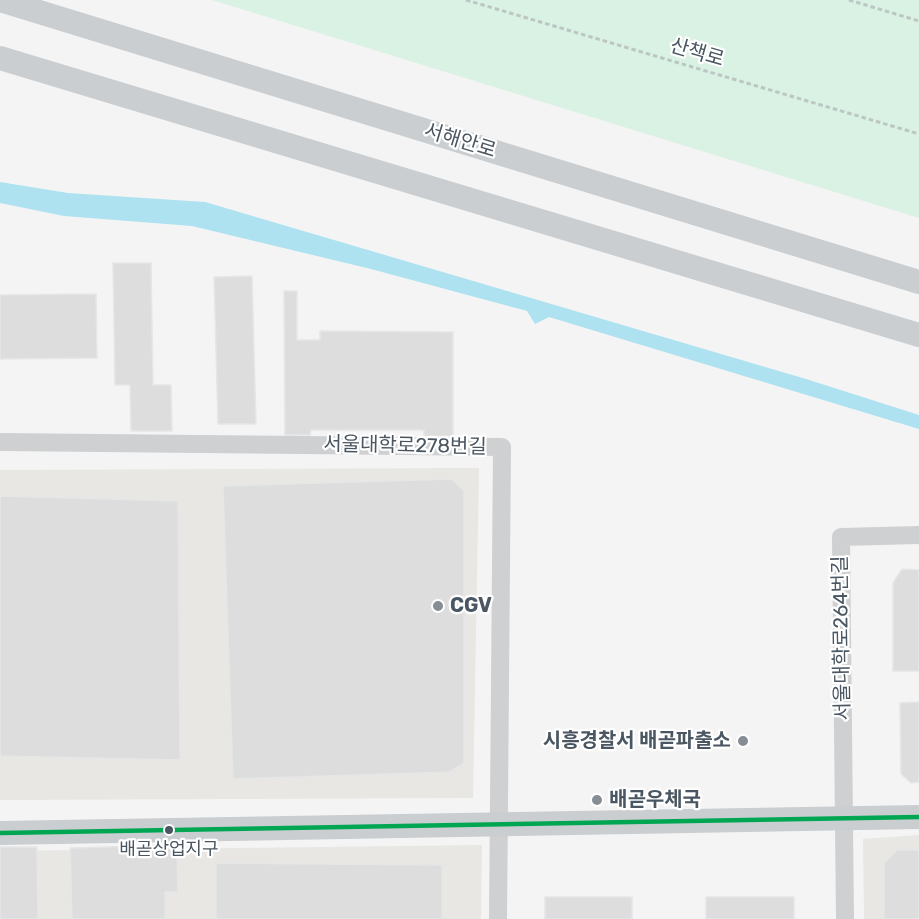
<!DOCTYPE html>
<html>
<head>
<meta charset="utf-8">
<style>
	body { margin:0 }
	canvas { display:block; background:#f4f4f4 }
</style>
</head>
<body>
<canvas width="919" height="919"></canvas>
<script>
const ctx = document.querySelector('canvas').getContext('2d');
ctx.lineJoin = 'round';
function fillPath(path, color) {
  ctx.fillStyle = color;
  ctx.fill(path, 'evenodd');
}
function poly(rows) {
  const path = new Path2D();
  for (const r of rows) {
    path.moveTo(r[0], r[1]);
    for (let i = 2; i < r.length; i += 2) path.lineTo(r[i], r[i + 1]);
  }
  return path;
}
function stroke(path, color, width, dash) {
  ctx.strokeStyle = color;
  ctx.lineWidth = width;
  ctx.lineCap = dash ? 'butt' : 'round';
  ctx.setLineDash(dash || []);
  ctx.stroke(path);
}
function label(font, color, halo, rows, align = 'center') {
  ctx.font = font + ' Rubik,"Noto Sans KR",sans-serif';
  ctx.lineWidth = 4.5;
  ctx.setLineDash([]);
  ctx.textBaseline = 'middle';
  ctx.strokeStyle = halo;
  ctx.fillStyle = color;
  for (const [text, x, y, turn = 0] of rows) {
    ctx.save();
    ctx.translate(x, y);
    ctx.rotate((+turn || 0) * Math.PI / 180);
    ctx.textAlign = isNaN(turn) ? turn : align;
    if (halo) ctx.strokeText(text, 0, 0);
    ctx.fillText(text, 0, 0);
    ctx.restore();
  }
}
const commercial = poly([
	[479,468,473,798,0,800,0,470],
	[919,835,919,919,864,919,863,839],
	[482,845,481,919,0,919,0,851]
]);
const green = poly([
	[212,0,919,0,919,218]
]);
const water = poly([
	[0,182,68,193,205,202,806,379,919,415,919,429,549,317,535,324,527,311,371,269,192,226,64,216,0,203]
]);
const building = poly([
	[113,263,151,263,153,385,171,385,172,431,131,431,130,385,115,385,113,263],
	[252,276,256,424,218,424,214,277,252,276],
	[284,291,297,291,297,340,320,340,320,331,453,332,453,436,424,436,424,430,311,430,310,435,285,435,284,291],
	[96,294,97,358,0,359,0,295,96,294],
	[451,479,464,490,464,763,449,772,233,779,223,486,451,479],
	[0,496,178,501,180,760,0,756,0,496],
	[902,569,919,570,919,671,893,671,893,583,902,569],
	[919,702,919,782,911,783,901,774,900,703,919,702],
	[177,845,178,892,165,892,165,919,72,919,70,848,177,845],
	[0,847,37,847,38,919,0,919,0,847],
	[897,850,919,850,919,919,884,919,884,863,897,850],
	[216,863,442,865,442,919,216,919,216,863],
	[545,897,632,897,632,919,545,919,545,897],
	[706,897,794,897,794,919,706,919,706,897]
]);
const path = poly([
	[466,0,919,134],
	[849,0,919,21]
]);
const minor = poly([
	[0,442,502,447,498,919],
	[845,919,841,537,919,535]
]);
const major = poly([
	[0,0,919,282],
	[0,58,919,335],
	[0,833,919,817]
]);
const bus1 = poly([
	[0,833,919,817]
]);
const markers = [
	[438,606,6,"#868d94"],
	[743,741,6,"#868d94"],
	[597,800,6,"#868d94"],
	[169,830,5,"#4a5661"]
];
const busNames = [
	["배곧상업지구",169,850]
];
const streetNames = [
	["산책로",697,53,16],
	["서해안로",460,141,17],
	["서울대학로278번길",405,446,1],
	["서울대학로264번길",842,638,-91]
];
const poiNames = [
	["CGV",450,606],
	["시흥경찰서 배곧파출소",731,741,"right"],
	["배곧우체국",609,800]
];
fillPath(commercial, '#e8e7e3');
fillPath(green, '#d9f2e3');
fillPath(water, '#aee2f0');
fillPath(building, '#ddddde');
stroke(building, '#e5e6e7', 1.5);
stroke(path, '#bcc7c4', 3, [4.5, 3]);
stroke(minor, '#ced0d2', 18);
stroke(major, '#caced1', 24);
stroke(bus1, '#00a651', 4.5);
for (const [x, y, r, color] of markers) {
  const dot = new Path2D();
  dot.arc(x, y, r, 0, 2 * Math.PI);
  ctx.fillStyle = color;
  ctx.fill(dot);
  stroke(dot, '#fff', 2);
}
label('18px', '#4a5661', '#fff', busNames);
label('20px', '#4a5661', '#fff', streetNames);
label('bold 20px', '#4a5661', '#fff', poiNames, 'left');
</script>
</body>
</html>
